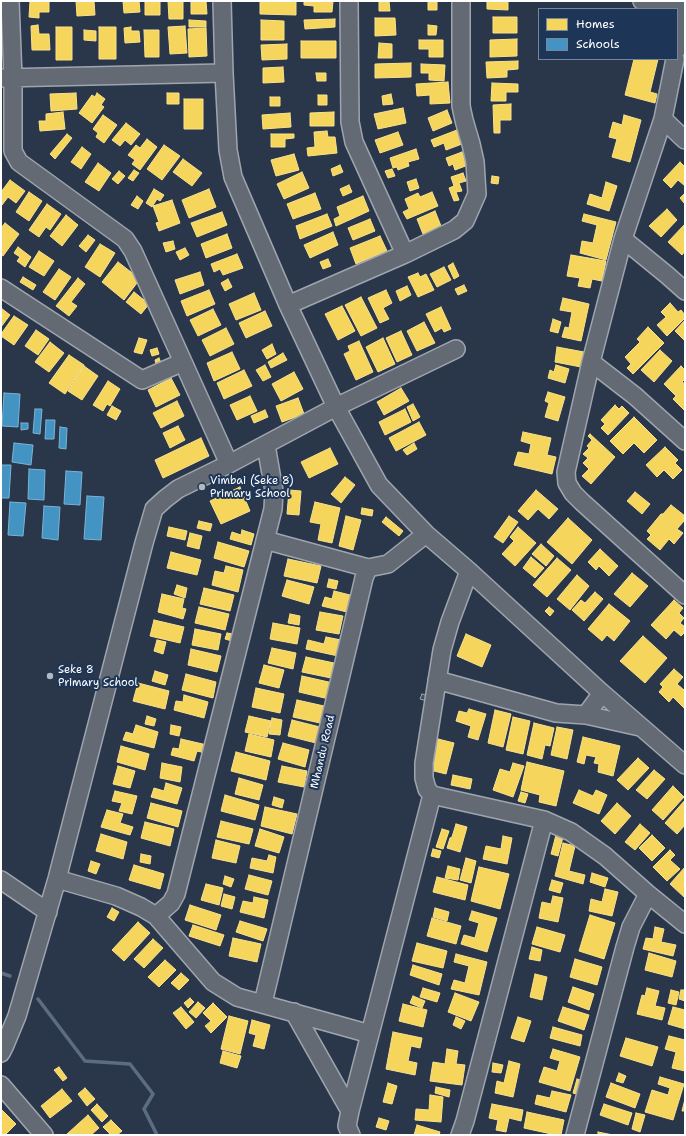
<!DOCTYPE html>
<html>
<head>
<meta charset="utf-8">
<style>
	body { margin:0 }
	#map { position:relative; width:686px; height:1136px; overflow:hidden; background:#2a374a; font-family:"Shantell Sans",sans-serif }
	canvas { display:block }
	.frame { position:absolute; inset:0; border:2px solid #fff; pointer-events:none }
	.legend { position:absolute; left:538px; top:8px; width:140px; height:52px; box-sizing:border-box; background:#1d3557; border:1px solid #77869a; margin:0; padding:5px 7px; list-style:none; font-size:12px; color:#fff }
	.legend li { display:flex; align-items:center; gap:8px; height:20px }
	.legend b { width:20px; border:1px solid #77869a }
</style>
</head>
<body>
<div id="map">
<canvas width="686" height="1136"></canvas>
<div class="frame"></div>
<ul class="legend">
<li><b style="height:11px;background:#f6d55c"></b>Homes</li>
<li><b style="height:11px;background:#4393c3"></b>Schools</li>
</ul>
</div>
<script>
const ctx = document.querySelector('canvas').getContext('2d');
ctx.lineJoin = 'round';
function fillPath(path, color) {
  ctx.fillStyle = color;
  ctx.fill(path, 'evenodd');
}
function poly(rows) {
  const path = new Path2D();
  for (const r of rows) {
    path.moveTo(r[0], r[1]);
    for (let i = 2; i < r.length; i += 2) path.lineTo(r[i], r[i + 1]);
  }
  return path;
}
function stroke(path, color, width, dash) {
  ctx.strokeStyle = color;
  ctx.lineWidth = width;
  ctx.lineCap = dash ? 'butt' : 'round';
  ctx.setLineDash(dash || []);
  ctx.stroke(path);
}
function label(font, color, halo, rows, align = 'center') {
  ctx.font = font + ' "Shantell Sans",sans-serif';
  ctx.lineWidth = 4;
  ctx.setLineDash([]);
  ctx.textBaseline = 'middle';
  ctx.strokeStyle = halo;
  ctx.fillStyle = color;
  for (const [text, x, y, turn = 0] of rows) {
    ctx.save();
    ctx.translate(x, y);
    ctx.rotate((+turn || 0) * Math.PI / 180);
    ctx.textAlign = isNaN(turn) ? turn : align;
    if (halo) ctx.strokeText(text, 0, 0);
    ctx.fillText(text, 0, 0);
    ctx.restore();
  }
}
const homes = poly([
	[30,1,49,1,49,12,39,12,39,18,29,17,30,1],
	[76,1,94,1,95,15,77,16,76,1],
	[123,1,139,1,140,12,124,13,123,1],
	[145,1,160,1,160,15,145,15,145,1],
	[168,1,183,1,183,19,169,19,168,1],
	[191,1,206,1,207,14,191,14,191,1],
	[260,1,296,1,296,15,260,14,260,1],
	[304,1,333,1,332,12,314,12,314,6,304,5,304,1],
	[379,1,389,1,390,11,379,11,379,1],
	[428,1,437,1,437,10,428,10,428,1],
	[487,1,508,1,508,10,487,9,487,1],
	[493,17,517,17,517,33,493,33,493,17],
	[375,18,395,18,396,35,375,36,375,18],
	[335,19,335,27,305,29,304,20,335,19],
	[189,20,206,21,206,27,189,27,189,20],
	[261,20,284,21,284,40,261,40,261,20],
	[38,25,39,34,49,34,50,50,32,50,31,26,38,25],
	[428,25,437,26,436,35,428,35,428,25],
	[185,26,187,53,170,54,168,27,185,26],
	[56,27,72,27,72,60,56,60,56,27],
	[99,27,116,27,116,59,99,59,99,27],
	[131,27,131,31,139,31,140,42,125,43,124,28,131,27],
	[206,28,207,56,189,57,188,29,206,28],
	[84,30,96,31,96,41,84,40,84,30],
	[144,30,159,30,159,57,145,57,144,30],
	[517,39,517,56,490,57,490,40,517,39],
	[419,40,443,40,443,57,429,57,429,49,419,49,419,40],
	[301,41,336,41,336,58,301,58,301,41],
	[379,43,392,44,392,58,378,58,379,43],
	[287,44,287,59,262,60,261,45,287,44],
	[634,59,658,59,650,92,657,94,655,103,625,95,634,59],
	[518,61,518,69,507,70,507,77,487,78,486,62,518,61],
	[411,63,411,77,375,78,375,64,411,63],
	[421,64,445,65,444,81,429,80,429,73,421,73,421,64],
	[283,67,284,82,263,83,263,68,283,67],
	[316,73,326,73,326,81,317,81,316,73],
	[448,82,450,103,430,104,430,95,417,96,416,84,448,82],
	[492,83,518,84,518,92,506,92,506,101,491,101,492,83],
	[76,93,77,109,51,111,50,94,76,93],
	[97,93,105,99,101,105,104,107,92,123,79,113,92,95,95,97,97,93],
	[167,93,179,93,179,104,167,104,167,93],
	[391,94,393,104,383,105,382,96,391,94],
	[318,95,327,95,327,105,318,105,318,95],
	[270,97,280,97,280,106,270,106,270,97],
	[184,99,203,99,203,129,184,129,184,99],
	[511,104,511,120,500,120,500,133,494,133,493,105,511,104],
	[403,108,406,123,378,129,374,114,403,108],
	[447,110,452,123,433,131,428,118,447,110],
	[63,112,65,129,40,131,39,121,46,121,46,114,63,112],
	[334,112,334,126,310,126,310,113,334,112],
	[290,113,291,127,263,129,262,115,290,113],
	[103,115,117,125,104,143,96,137,98,133,93,129,103,115],
	[624,115,641,120,630,162,612,157,617,139,609,137,613,122,622,125,624,115],
	[126,123,140,134,131,145,125,140,120,146,112,140,126,123],
	[457,130,462,144,446,150,444,143,434,147,431,140,457,130],
	[327,131,328,137,335,137,337,153,308,156,307,148,315,147,314,132,327,131],
	[398,132,403,145,380,153,375,140,398,132],
	[67,134,72,138,55,159,50,154,67,134],
	[271,134,294,134,294,138,285,139,285,147,271,147,271,134],
	[147,139,157,147,140,170,132,164,135,160,128,155,136,145,140,148,147,139],
	[164,145,180,156,162,180,147,169,164,145],
	[82,147,91,154,81,169,71,162,82,147],
	[416,149,419,159,408,162,409,166,398,170,397,167,393,168,390,158,416,149],
	[462,152,468,165,455,170,453,164,449,166,446,158,462,152],
	[294,154,299,170,276,176,271,160,294,154],
	[183,159,202,173,192,186,173,172,183,159],
	[680,162,685,167,685,186,678,180,671,188,663,180,680,162],
	[98,163,111,173,99,191,85,182,98,163],
	[340,165,343,172,333,176,331,169,340,165],
	[392,169,395,176,388,178,385,171,392,169],
	[134,170,139,173,133,181,128,178,134,170],
	[119,171,125,176,118,184,112,179,119,171],
	[302,172,309,188,284,199,277,184,302,172],
	[463,173,466,181,459,183,462,191,456,192,459,200,454,201,449,188,454,186,451,177,463,173],
	[492,176,499,177,498,184,491,183,492,176],
	[416,179,419,188,410,191,407,182,416,179],
	[10,180,25,191,16,203,8,197,2,205,1,192,10,180],
	[606,182,617,186,609,211,587,204,590,194,602,198,606,182],
	[349,185,352,192,343,196,340,189,349,185],
	[154,189,164,195,160,201,157,199,152,207,146,203,154,189],
	[209,189,216,207,189,218,182,200,209,189],
	[29,192,42,201,29,221,16,212,29,192],
	[432,192,438,206,407,219,403,212,409,209,405,199,418,193,420,197,432,192],
	[315,193,321,209,293,219,287,204,315,193],
	[685,193,685,202,684,203,680,198,685,193],
	[137,196,143,201,138,209,131,205,137,196],
	[363,196,369,211,336,226,334,219,340,216,337,207,363,196],
	[172,200,180,223,159,231,156,223,159,222,153,206,172,200],
	[47,204,61,214,50,230,46,227,39,237,29,230,47,204],
	[667,209,677,220,661,237,649,226,667,209],
	[435,211,441,226,423,234,417,219,435,211],
	[222,212,227,225,197,237,191,223,222,212],
	[327,214,332,226,300,239,296,226,327,214],
	[584,214,616,222,606,260,580,253,582,241,593,243,597,225,582,221,584,214],
	[66,215,78,225,62,246,50,236,66,215],
	[370,219,375,231,353,240,348,228,370,219],
	[5,223,19,234,3,256,1,255,1,228,5,223],
	[685,224,685,251,682,255,668,242,685,224],
	[333,232,338,245,310,258,304,245,333,232],
	[227,234,232,248,206,258,201,244,227,234],
	[88,235,95,240,86,252,79,246,88,235],
	[380,236,387,251,356,264,350,248,380,236],
	[173,241,175,249,166,252,163,243,173,241],
	[100,244,115,253,100,277,85,267,100,244],
	[18,247,31,257,25,267,17,261,20,257,14,253,18,247],
	[185,248,189,255,180,260,176,252,185,248],
	[39,251,54,261,44,276,29,267,39,251],
	[237,254,243,268,223,275,220,269,214,272,211,264,237,254],
	[571,255,606,261,602,281,592,279,590,288,578,286,580,278,567,276,571,255],
	[328,259,331,266,323,269,320,262,328,259],
	[118,262,140,279,124,300,102,282,118,262],
	[453,263,459,276,454,279,448,266,453,263],
	[444,267,451,280,437,287,430,274,444,267],
	[59,269,71,277,55,300,43,292,59,269],
	[200,272,204,285,180,294,175,280,200,272],
	[418,273,420,277,426,274,434,290,418,297,408,277,418,273],
	[23,277,36,285,33,290,20,282,23,277],
	[78,278,85,284,71,302,77,306,69,316,56,306,78,278],
	[228,279,232,287,225,291,221,283,228,279],
	[464,285,467,291,458,295,455,289,464,285],
	[407,286,411,295,400,301,396,291,407,286],
	[209,290,215,304,187,316,181,301,209,290],
	[386,290,392,303,383,308,389,319,380,323,368,298,386,290],
	[134,292,149,304,141,314,126,302,134,292],
	[254,293,261,310,236,320,229,304,254,293],
	[361,297,377,328,361,336,345,305,361,297],
	[563,298,589,304,581,341,562,337,565,327,569,328,572,312,560,310,563,298],
	[670,303,678,312,681,310,685,315,685,318,667,336,657,325,666,317,661,312,670,303],
	[342,306,355,331,338,340,325,314,342,306],
	[441,307,451,329,444,332,442,328,435,332,426,314,441,307],
	[1,308,10,315,1,327,1,308],
	[213,309,221,325,198,336,190,320,213,309],
	[265,311,272,326,246,338,239,323,265,311],
	[14,316,28,325,14,345,1,336,1,334,14,316],
	[553,319,561,322,558,333,550,331,553,319],
	[685,320,685,341,675,331,685,320],
	[424,322,435,343,417,351,407,331,424,322],
	[648,327,664,343,633,374,627,368,631,364,625,357,640,342,637,339,648,327],
	[226,328,234,344,210,356,202,340,226,328],
	[36,330,49,339,38,355,25,346,36,330],
	[401,331,412,355,397,362,386,338,401,331],
	[139,338,147,340,142,354,134,352,139,338],
	[383,338,395,364,378,372,366,347,383,338],
	[359,341,373,372,356,380,344,354,350,351,348,346,359,341],
	[50,342,64,353,49,372,35,362,50,342],
	[272,344,276,354,267,359,262,350,272,344],
	[557,347,584,352,581,367,555,362,557,347],
	[157,348,159,354,152,356,150,350,157,348],
	[660,350,672,361,654,382,641,370,660,350],
	[232,352,240,369,214,381,207,363,232,352],
	[283,353,287,360,271,368,268,362,283,353],
	[69,355,84,365,65,394,49,383,69,355],
	[159,358,161,363,156,364,155,360,159,358],
	[265,365,271,377,263,381,256,370,265,365],
	[556,365,569,369,565,383,548,378,550,370,554,372,556,365],
	[84,366,98,376,82,400,68,391,84,366],
	[681,366,685,370,685,379,682,382,685,384,685,411,673,399,676,396,664,384,681,366],
	[244,370,252,386,224,399,217,383,244,370],
	[294,372,303,389,281,401,272,384,294,372],
	[171,378,180,395,156,407,148,390,171,378],
	[108,381,120,389,110,406,107,404,103,411,93,405,108,381],
	[401,388,409,401,384,415,377,402,401,388],
	[548,392,565,397,558,421,545,417,549,403,545,401,548,392],
	[250,396,257,411,237,420,230,405,250,396],
	[298,398,304,414,282,422,276,406,298,398],
	[177,401,184,416,161,428,153,413,177,401],
	[413,404,420,417,413,421,407,407,413,404],
	[615,405,619,409,622,406,629,413,608,435,601,428,605,424,601,420,615,405],
	[112,406,121,411,116,420,107,415,112,406],
	[405,409,411,422,385,435,379,422,405,409],
	[265,410,268,417,254,423,251,416,265,410],
	[634,417,657,440,644,453,634,443,623,454,610,441,634,417],
	[419,422,426,435,396,451,389,438,419,422],
	[178,426,185,440,170,448,163,433,178,426],
	[523,432,551,438,547,455,556,457,552,474,514,465,518,452,529,454,531,444,521,441,523,432],
	[590,434,615,457,591,484,582,476,589,469,583,463,588,458,583,454,589,448,587,446,592,440,588,436,590,434],
	[201,438,209,456,163,478,155,460,201,438],
	[414,443,417,449,407,455,403,450,414,443],
	[665,447,678,460,675,463,682,470,673,479,664,470,657,477,646,465,665,447],
	[330,448,338,464,309,478,301,462,330,448],
	[345,477,355,485,341,503,331,494,345,477],
	[240,487,250,511,221,524,210,501,240,487],
	[289,490,301,491,299,515,287,514,289,490],
	[536,490,558,509,549,519,538,509,528,520,518,511,536,490],
	[635,492,650,504,642,514,627,501,635,492],
	[315,502,340,508,332,543,318,540,321,524,310,522,315,502],
	[671,505,685,516,685,522,684,521,677,529,683,533,674,544,669,539,660,550,647,539,651,535,647,531,661,514,663,514,671,505],
	[362,508,373,510,372,516,361,514,362,508],
	[346,516,361,520,353,550,339,546,346,516],
	[509,516,518,522,503,543,494,537,509,516],
	[386,517,403,531,399,536,382,522,386,517],
	[568,518,592,540,572,564,547,542,568,518],
	[199,521,212,524,210,531,197,528,199,521],
	[169,527,187,531,185,540,167,536,169,527],
	[518,527,536,543,515,566,502,554,514,541,510,537,518,527],
	[242,530,254,534,251,545,230,539,232,532,241,535,242,530],
	[190,533,202,536,199,549,187,546,190,533],
	[218,542,249,551,244,567,214,558,218,542],
	[541,544,554,556,546,566,532,554,541,544],
	[600,549,618,566,609,576,599,566,596,570,588,562,600,549],
	[171,552,201,560,197,575,167,568,171,552],
	[531,557,544,568,535,578,523,568,531,557],
	[557,558,571,570,547,597,533,585,557,558],
	[288,559,321,566,317,583,284,576,288,559],
	[226,566,243,570,238,592,212,585,215,571,224,573,226,566],
	[632,573,648,586,630,607,614,594,632,573],
	[577,575,589,586,570,610,557,599,577,575],
	[329,579,338,581,336,589,327,587,329,579],
	[287,580,314,587,309,604,282,596,287,580],
	[177,585,187,588,185,598,174,594,177,585],
	[204,588,234,595,230,611,200,604,204,588],
	[334,591,350,595,347,612,322,606,325,597,332,599,334,591],
	[595,592,603,599,584,621,572,610,581,600,585,603,595,592],
	[162,594,184,599,182,608,186,609,183,619,158,612,162,594],
	[674,600,683,608,679,613,684,618,680,623,685,627,685,632,681,636,674,630,666,639,651,625,674,600],
	[609,604,630,621,614,641,607,635,602,641,588,629,609,604],
	[199,607,229,614,225,630,195,623,199,607],
	[549,607,554,611,550,616,545,611,549,607],
	[320,612,343,616,339,634,316,630,320,612],
	[290,614,300,616,299,625,288,623,290,614],
	[154,620,184,627,180,643,150,636,154,620],
	[273,623,300,628,297,644,270,639,273,623],
	[195,629,221,634,218,650,192,645,195,629],
	[227,633,233,634,232,641,225,639,227,633],
	[466,634,491,645,482,667,457,656,466,634],
	[643,636,667,658,645,683,620,661,643,636],
	[326,637,341,640,338,656,306,649,308,640,324,644,326,637],
	[157,640,166,642,163,654,154,651,157,640],
	[272,648,296,653,293,669,268,663,272,648],
	[191,649,221,656,217,672,188,665,191,649],
	[306,657,334,663,331,678,302,672,306,657],
	[264,665,284,670,279,688,259,683,264,665],
	[674,669,683,677,677,684,684,690,685,689,685,709,673,697,669,702,659,692,663,687,660,684,674,669],
	[155,671,168,675,165,685,152,681,155,671],
	[186,674,216,682,213,698,182,690,186,674],
	[302,676,333,683,329,699,299,692,302,676],
	[138,683,169,691,165,709,133,701,138,683],
	[256,688,284,694,280,713,252,707,256,688],
	[184,695,208,702,204,718,174,710,176,701,183,702,184,695],
	[297,700,324,706,320,723,293,717,297,700],
	[469,709,486,714,478,740,468,737,471,726,456,721,459,711,467,713,469,709],
	[495,710,511,714,503,747,488,743,495,710],
	[147,716,156,719,154,726,145,724,147,716],
	[249,716,271,721,267,737,245,732,249,716],
	[513,717,530,721,523,754,506,750,513,717],
	[272,718,282,720,280,735,269,734,272,718],
	[292,720,320,727,316,743,288,736,292,720],
	[534,723,554,728,550,746,545,745,542,759,527,755,534,723],
	[136,725,158,732,154,748,123,740,126,732,133,734,136,725],
	[171,725,181,727,179,736,170,734,171,725],
	[557,727,573,730,567,759,551,755,557,727],
	[249,734,274,740,271,757,245,751,249,734],
	[583,737,620,746,613,776,598,772,599,764,594,763,596,757,586,755,584,764,577,762,583,737],
	[181,739,207,745,205,753,197,751,194,761,171,755,173,748,179,749,181,739],
	[438,739,454,743,446,774,430,770,438,739],
	[283,743,309,750,305,767,278,759,283,743],
	[121,746,149,754,145,770,117,762,121,746],
	[236,752,270,761,266,780,231,771,236,752],
	[638,758,649,768,628,790,617,780,638,758],
	[527,762,564,771,556,806,539,802,540,795,521,790,527,762],
	[162,763,182,767,180,782,160,778,162,763],
	[513,763,524,766,513,797,493,790,500,769,510,772,513,763],
	[118,766,135,771,130,788,113,784,118,766],
	[282,766,307,771,304,787,278,782,282,766],
	[654,770,665,779,647,799,636,790,654,770],
	[453,775,472,779,470,789,451,785,453,775],
	[239,778,263,785,259,800,235,794,239,778],
	[166,783,182,788,177,804,151,797,154,788,164,791,166,783],
	[673,786,684,797,663,820,652,810,673,786],
	[579,790,593,796,596,790,607,795,599,814,573,803,579,790],
	[115,791,137,796,132,814,119,811,122,803,112,801,115,791],
	[521,792,528,794,525,803,518,801,521,792],
	[225,795,259,805,255,820,221,811,225,795],
	[274,797,284,800,282,808,272,805,274,797],
	[685,800,685,825,677,834,665,823,685,800],
	[151,803,182,811,178,827,147,818,151,803],
	[617,803,631,816,615,834,601,821,617,803],
	[265,807,297,814,292,834,261,826,265,807],
	[107,810,123,814,120,823,133,827,130,835,101,827,107,810],
	[221,821,253,829,249,844,217,837,221,821],
	[145,822,174,829,170,846,141,838,145,822],
	[456,824,467,827,460,852,447,848,450,838,452,837,456,824],
	[640,824,650,833,635,850,625,842,640,824],
	[260,829,284,837,279,853,255,846,260,829],
	[442,829,449,831,443,849,436,847,442,829],
	[101,834,127,842,123,859,96,851,101,834],
	[556,835,563,837,558,856,551,854,556,835],
	[652,835,665,848,652,861,639,848,652,835],
	[503,836,512,838,507,864,483,859,486,846,501,849,503,836],
	[216,840,240,846,236,863,212,858,216,840],
	[563,843,575,846,569,871,585,875,583,884,555,876,563,843],
	[433,849,441,851,439,858,431,856,433,849],
	[670,850,675,855,670,860,680,869,667,881,653,867,670,850],
	[141,854,151,856,150,864,140,862,141,854],
	[269,855,276,857,273,873,250,868,252,858,267,861,269,855],
	[466,858,476,861,471,883,460,880,466,858],
	[91,861,100,864,96,874,88,871,91,861],
	[134,865,164,874,160,889,129,880,134,865],
	[448,866,460,869,458,880,445,878,448,866],
	[479,867,509,874,500,909,471,901,479,867],
	[685,867,685,896,684,897,670,884,685,867],
	[592,873,608,878,605,887,590,882,592,873],
	[249,875,272,881,268,895,245,889,249,875],
	[225,876,234,879,231,887,223,884,225,876],
	[437,877,468,885,465,900,433,892,437,877],
	[552,880,563,883,560,893,549,890,552,880],
	[206,884,223,888,219,905,201,900,206,884],
	[605,889,618,892,612,916,589,911,591,899,602,902,605,889],
	[224,894,235,897,232,909,221,906,224,894],
	[553,896,563,898,558,922,539,918,542,902,551,904,553,896],
	[254,897,268,900,264,918,240,912,243,901,253,903,254,897],
	[190,905,221,915,216,930,185,920,190,905],
	[112,908,119,912,114,921,107,917,112,908],
	[435,908,449,912,447,921,433,917,435,908],
	[472,911,497,918,487,952,461,944,464,935,475,938,479,923,469,920,472,911],
	[590,915,615,923,604,959,579,951,590,915],
	[432,918,461,926,456,944,427,936,432,918],
	[240,921,267,929,263,941,236,932,240,921],
	[138,922,150,933,124,961,112,950,138,922],
	[193,925,224,935,220,946,189,936,193,925],
	[537,927,565,935,560,952,532,944,537,927],
	[655,927,664,929,661,942,676,945,673,956,643,949,646,938,653,939,655,927],
	[233,938,261,944,257,962,229,956,233,938],
	[153,939,163,948,144,968,134,959,153,939],
	[417,943,447,951,443,968,412,961,417,943],
	[532,947,542,950,540,961,529,959,532,947],
	[649,953,676,961,672,977,645,970,649,953],
	[456,954,487,962,479,995,451,989,454,980,465,983,469,966,454,962,456,954],
	[575,959,602,967,597,985,570,977,575,959],
	[165,960,176,970,159,987,148,977,165,960],
	[413,965,442,974,439,985,410,975,413,965],
	[181,973,189,980,179,990,171,983,181,973],
	[535,974,547,977,542,1000,530,997,535,974],
	[573,987,594,994,589,1010,568,1002,573,987],
	[423,988,440,993,437,1002,420,997,423,988],
	[647,988,659,991,655,1006,665,1008,662,1020,637,1014,642,995,645,996,647,988],
	[671,990,679,992,676,1005,668,1003,671,990],
	[681,990,685,990,685,1001,679,999,681,990],
	[455,993,479,1002,471,1021,448,1012,455,993],
	[413,996,425,1001,422,1008,410,1003,413,996],
	[190,998,194,1002,188,1008,184,1003,190,998],
	[198,1002,205,1008,196,1018,189,1012,198,1002],
	[213,1003,227,1017,211,1033,205,1026,211,1021,203,1013,213,1003],
	[403,1004,427,1010,423,1027,399,1021,403,1004],
	[181,1007,194,1022,186,1029,173,1013,181,1007],
	[563,1007,589,1015,584,1030,558,1021,563,1007],
	[673,1007,685,1010,685,1029,668,1024,673,1007],
	[229,1016,248,1021,240,1054,221,1049,229,1016],
	[456,1017,465,1021,461,1029,453,1025,456,1017],
	[518,1017,531,1021,524,1042,511,1038,518,1017],
	[252,1020,270,1025,264,1049,253,1046,256,1035,249,1033,252,1020],
	[553,1027,582,1035,580,1046,550,1038,553,1027],
	[393,1032,422,1038,420,1048,411,1046,408,1061,417,1063,415,1075,386,1069,393,1032],
	[669,1036,685,1040,685,1071,672,1068,676,1052,665,1049,669,1036],
	[626,1038,658,1047,652,1066,620,1056,626,1038],
	[447,1049,458,1051,456,1064,465,1065,462,1085,430,1081,433,1062,445,1064,447,1049],
	[553,1049,580,1057,570,1091,539,1082,544,1067,557,1071,560,1061,550,1058,553,1049],
	[223,1051,241,1056,237,1068,220,1063,223,1051],
	[509,1061,520,1064,513,1097,495,1093,497,1081,504,1083,509,1061],
	[493,1063,503,1065,501,1073,492,1072,493,1063],
	[59,1067,67,1078,63,1081,54,1070,59,1067],
	[619,1073,626,1076,623,1083,616,1081,619,1073],
	[660,1077,684,1084,673,1120,645,1112,652,1090,668,1095,670,1088,658,1084,660,1077],
	[577,1079,586,1082,582,1096,573,1093,577,1079],
	[388,1083,397,1086,392,1104,383,1102,388,1083],
	[611,1083,640,1094,635,1108,606,1097,611,1083],
	[436,1087,450,1090,449,1097,435,1093,436,1087],
	[85,1088,95,1099,87,1106,78,1094,85,1088],
	[62,1089,72,1101,50,1118,41,1106,62,1089],
	[552,1091,571,1095,566,1112,535,1104,537,1095,550,1098,552,1091],
	[430,1095,443,1097,441,1122,415,1120,416,1109,429,1110,430,1095],
	[685,1099,685,1111,682,1111,685,1099],
	[97,1104,108,1116,102,1122,91,1110,97,1104],
	[492,1104,523,1110,521,1121,509,1118,506,1132,496,1130,498,1120,489,1118,492,1104],
	[604,1104,632,1113,628,1125,600,1115,604,1104],
	[1,1109,16,1124,5,1135,1,1135,1,1109],
	[527,1112,564,1120,561,1135,556,1135,524,1128,527,1112],
	[636,1113,645,1115,640,1132,632,1129,636,1113],
	[88,1115,99,1128,91,1135,67,1135,67,1134,88,1115],
	[379,1118,389,1121,386,1130,376,1127,379,1118],
	[111,1120,122,1131,117,1135,111,1135,103,1127,111,1120],
	[417,1125,440,1132,439,1135,414,1135,417,1125],
	[598,1132,613,1135,598,1135,598,1132]
]);
const schools = poly([
	[4,393,20,394,18,427,2,426,4,393],
	[35,409,42,409,40,434,33,433,35,409],
	[46,420,55,420,54,439,45,439,46,420],
	[21,423,28,423,28,429,21,430,21,423],
	[60,427,67,428,66,449,59,448,60,427],
	[14,443,33,445,31,465,12,462,14,443],
	[1,465,11,465,9,498,1,498,1,465],
	[29,469,45,470,44,500,28,499,29,469],
	[66,471,82,472,80,505,64,504,66,471],
	[87,496,104,497,101,540,84,539,87,496],
	[10,502,26,503,23,536,8,535,10,502],
	[44,506,60,507,58,540,42,538,44,506]
]);
const stream = poly([
	[1,973,10,976],
	[38,999,85,1061,130,1064,153,1094,144,1109,157,1135]
]);
const building = poly([
	[422,694,429,696,427,701,420,699,422,694]
]);
const minor = poly([
	[10,1,13,78,13,151,19,162,125,239,133,251,229,464],
	[222,1,224,73,228,150,233,177,288,305,336,407,379,485,426,534,469,571,602,693,685,765],
	[349,1,350,122,354,142,405,254],
	[642,1,685,10],
	[677,49,685,9],
	[675,59,663,119,623,239,591,362,566,472,567,483,573,493,582,502,685,595],
	[2,78,224,73],
	[663,119,685,140],
	[623,239,667,275,685,291],
	[1,288,142,380,183,362],
	[288,305,405,254,454,230,465,221,477,194,475,162,471,144,464,120,461,106,461,1],
	[591,362,635,396,685,441],
	[265,540,368,568],
	[437,680,556,713,586,715,602,693],
	[586,715,640,727],
	[432,795,427,789,424,778,424,763,442,650,450,622,469,571],
	[57,879,116,896,141,907,156,916,213,982,237,997,370,1034],
	[1,880,48,912],
	[156,916,171,903,176,894,273,509,274,491,266,445],
	[263,1003,364,578,368,568,388,564,426,534],
	[294,1012,350,1111],
	[1,1053,5,1045,17,1016,57,879,144,543,154,509,165,499,178,489,229,464,336,407,456,349],
	[1,1085,44,1135],
	[351,1135,347,1126,350,1111,432,795,544,820,571,832,605,856,648,894,685,924],
	[460,1135,465,1121,544,820],
	[575,1135,625,947,631,927,648,894]
]);
const markers = [
	[202,487,4,"#b4b9c0"],
	[50,676,4,"#b4b9c0"]
];
const poiNames = [
	["Vimbai (Seke 8)",210,481],
	["Primary School",210,494],
	["Seke 8",58,670],
	["Primary School",58,683]
];
const streetNames = [
	["Mhandu Road",323,752,-77]
];
fillPath(homes, '#f6d55c');
stroke(homes, '#f9e28d', 1);
fillPath(schools, '#4393c3');
stroke(schools, '#7bb3d5', 1);
stroke(stream, '#5c6d83', 3.5);
fillPath(building, '#444e5c');
stroke(building, '#9fa5ae', 1);
stroke(minor, '#9fa5ae', 20);
stroke(minor, '#636a74', 17);
for (const [x, y, r, color] of markers) {
  const dot = new Path2D();
  dot.arc(x, y, r, 0, 2 * Math.PI);
  ctx.fillStyle = color;
  ctx.fill(dot);
  stroke(dot, '#1d3557', 1.5);
}
label('11px', '#fff', '#1d3557', poiNames, 'left');
label('11px', '#fff', '#1d3557', streetNames);
</script>
</body>
</html>
